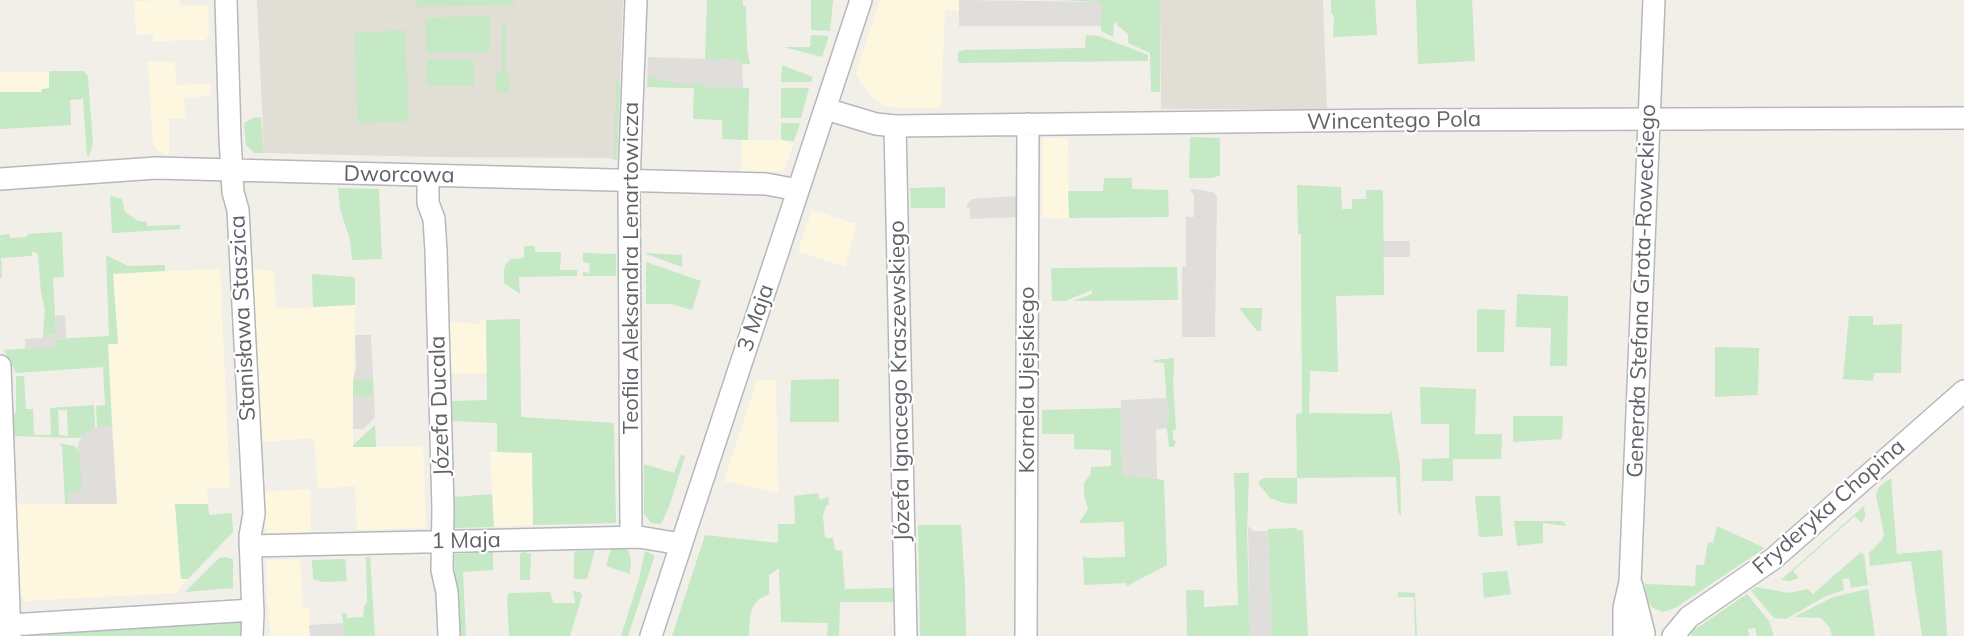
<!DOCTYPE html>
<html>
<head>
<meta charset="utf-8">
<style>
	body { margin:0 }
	canvas { display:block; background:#f1efe8 }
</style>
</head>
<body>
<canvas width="1964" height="636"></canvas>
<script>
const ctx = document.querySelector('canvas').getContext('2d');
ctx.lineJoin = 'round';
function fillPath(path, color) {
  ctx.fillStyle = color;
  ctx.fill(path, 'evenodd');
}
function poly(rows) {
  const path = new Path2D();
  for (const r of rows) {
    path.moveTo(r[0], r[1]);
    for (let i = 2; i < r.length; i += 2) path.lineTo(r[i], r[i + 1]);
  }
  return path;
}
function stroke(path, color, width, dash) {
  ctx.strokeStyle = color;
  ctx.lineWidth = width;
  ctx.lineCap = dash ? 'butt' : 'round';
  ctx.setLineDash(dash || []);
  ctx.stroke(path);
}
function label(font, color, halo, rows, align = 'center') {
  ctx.font = font + ' Mulish,sans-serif';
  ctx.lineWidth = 4.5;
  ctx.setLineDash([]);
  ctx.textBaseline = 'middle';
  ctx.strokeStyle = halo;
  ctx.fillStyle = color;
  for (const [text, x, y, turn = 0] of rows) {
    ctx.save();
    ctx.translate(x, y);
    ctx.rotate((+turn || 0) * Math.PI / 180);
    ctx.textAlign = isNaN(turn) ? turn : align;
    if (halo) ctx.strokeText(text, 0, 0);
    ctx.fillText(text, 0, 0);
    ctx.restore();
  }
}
const commercial = poly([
	[179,0,180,6,207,5,209,35,205,40,153,41,153,34,136,35,134,1],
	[880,0,959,0,959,11,945,10,941,108,896,108,883,105,873,99,861,84,856,73],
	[148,62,175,62,176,85,210,84,211,95,186,98,186,95,184,95,185,118,169,119,169,156,157,150,153,144],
	[0,72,49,72,49,89,41,92,0,92],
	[1043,138,1068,138,1069,218,1042,218],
	[742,140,781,140,793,144,785,169,781,171,741,172],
	[812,210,852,223,857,222,845,267,798,251],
	[220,269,230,487,207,489,208,504,175,504,181,579,188,579,176,593,25,601,17,591,15,504,117,504,108,344,118,343,113,273],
	[252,269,274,271,276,309,355,305,353,447,423,446,426,528,357,530,355,486,318,489,314,438,261,442],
	[486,320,487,373,449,374,447,322,480,324,481,321],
	[757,380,776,380,778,493,724,481],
	[490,452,532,453,533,525,494,527],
	[310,489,311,532,266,533,263,492],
	[300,559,303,607,310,610,310,636,271,636,267,598,267,560]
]);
const industrial = poly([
	[959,0,1102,2,1102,26,959,26],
	[648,57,742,60,743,89,647,87],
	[1193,189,1213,192,1217,196,1215,337,1182,337,1182,267,1186,267,1186,217,1194,217,1194,195,1190,190],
	[1017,196,1017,217,970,219,970,209,967,208,967,204,972,199],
	[1383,241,1410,241,1410,257,1383,257],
	[65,315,66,338,56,339,57,347,25,349,25,339,43,338,43,334,56,334,55,316],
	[355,335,371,335,373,379,353,380,356,367],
	[374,396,375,418,363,429,353,429,353,397],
	[1166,398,1167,406,1169,407,1169,420,1166,422,1168,428,1156,429,1157,479,1122,475,1121,400],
	[112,426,117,504,68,504,69,491,79,452,77,448,81,437,84,432,95,427],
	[1248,526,1253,531,1268,531,1272,636,1250,636],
	[345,623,345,636,310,636,309,625]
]);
const education = poly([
	[257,0,623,0,617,160,606,158,434,157,264,153],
	[1160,0,1323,0,1327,109,1161,109]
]);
const green = poly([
	[417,0,514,0,514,5,417,7],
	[707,0,743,0,743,6,746,6,747,50,750,64,742,64,742,60,705,59],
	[811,0,833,0,830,31,811,30],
	[1056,0,1160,0,1160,92,1151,92,1150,53,1128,43,1128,34,1117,25,1116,21,1114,24,1113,37,1101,31,1102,2],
	[1331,0,1375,0,1377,35,1333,37,1334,17,1331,12],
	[1416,0,1472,0,1475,61,1418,64],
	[489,16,490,52,426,53,425,18],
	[502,22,505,22,505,73,509,74,509,92,496,92,496,74,501,73],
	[405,30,409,121,358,123,354,33],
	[811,35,829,36,822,57,784,47,810,47],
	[1086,35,1099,36,1148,55,1148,61,958,63,958,52,965,50,1085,48],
	[427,60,474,60,474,86,427,86],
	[782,65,813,77,811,82,781,82],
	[51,71,84,71,88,77,93,144,89,156,87,156,83,99,70,100,71,125,0,129,0,92,41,92,42,89,49,88,49,72],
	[649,76,673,83,704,85,709,88,749,88,748,140,722,139,722,120,693,119,694,88,647,87],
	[616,80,620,85,617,160,614,160],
	[781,88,809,88,801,118,781,118],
	[261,117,264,153,254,153,246,145,244,123,253,118],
	[781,123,800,123,794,141,781,140],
	[1190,137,1220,138,1220,175,1213,178,1189,178],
	[1104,178,1132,178,1132,189,1168,190,1169,217,1069,218,1068,191,1103,191],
	[1297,185,1341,187,1342,209,1352,209,1352,199,1366,199,1366,190,1383,190,1384,295,1336,296,1338,372,1310,371,1309,413,1389,414,1391,410,1400,466,1401,515,1398,512,1396,477,1297,478,1297,504,1284,503,1270,498,1259,484,1259,481,1264,478,1297,478,1296,414,1302,413,1301,256,1301,234,1298,234],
	[945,187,945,208,911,208,910,188],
	[338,188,379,189,382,259,352,260,350,240,340,209],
	[110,196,122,199,125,212,138,221,147,222,147,226,180,225,180,229,112,233],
	[62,232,64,277,53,278,56,334,43,334,45,310,41,293,38,254,33,251,31,256,1,258,2,278,0,278,0,235,9,234,10,238,27,237,28,234],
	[524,246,535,246,535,252,561,252,560,270,577,270,577,276,519,277,520,294,504,283,504,269,506,264,511,259,524,258],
	[583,253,616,254,616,276,583,276,583,272,589,273,590,263,583,262],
	[646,253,682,255,682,267,646,254],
	[106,255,128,266,165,265,165,271,113,274,118,344,108,344,112,426,97,427,96,406,105,405,103,367,16,373,4,350,56,347,56,339,109,336],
	[646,262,701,281,692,310,672,304,646,304],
	[1177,267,1178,300,1073,301,1092,294,1092,290,1065,301,1052,301,1051,268],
	[312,274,355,277,355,305,313,307],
	[1517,294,1568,296,1567,366,1550,366,1551,328,1516,327],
	[1239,308,1262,308,1261,331,1257,331],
	[1477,309,1505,310,1504,352,1477,352],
	[1849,316,1873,316,1873,325,1902,324,1901,373,1874,373,1873,381,1843,379],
	[520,319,521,417,614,423,616,523,533,525,532,453,497,452,497,423,451,421,450,401,487,400,486,320],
	[1715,347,1759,348,1758,395,1715,397],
	[1174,358,1174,376,1173,378,1176,430,1173,430,1173,440,1176,441,1174,447,1169,447,1166,420,1169,420,1169,407,1167,407,1164,363,1153,362,1154,360],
	[16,376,24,376,26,409,33,409,34,435,51,435,50,408,94,405,95,427,78,438,12,436,11,417,16,412],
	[58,410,67,410,68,436,59,435],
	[373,379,374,396,353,397,353,380],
	[839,379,839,422,790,422,791,380],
	[1420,387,1476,389,1475,434,1502,434,1501,459,1453,459,1453,481,1422,481,1422,459,1449,458,1449,424,1421,424],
	[1121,408,1122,475,1164,480,1167,565,1127,586,1126,583,1084,585,1083,556,1088,558,1125,557,1124,522,1079,523,1088,509,1084,495,1084,483,1091,474,1091,467,1111,466,1111,450,1074,449,1074,434,1042,434,1042,410],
	[1513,416,1563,416,1562,439,1513,442],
	[375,425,376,447,353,447,353,445],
	[59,443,74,446,79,452,82,487,79,491,69,491,68,504,65,504,62,447],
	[681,455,685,456,669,507,661,524,651,523,644,514,644,464,674,473],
	[1234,473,1249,473,1247,531,1250,636,1187,636,1186,590,1204,590,1204,607,1238,605],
	[1891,478,1897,554,1942,550,1947,636,1922,636,1911,561,1870,566,1869,553,1882,540,1884,534,1876,495,1879,487],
	[818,493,820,500,828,497,829,505,826,506,823,516,825,538,833,538,835,550,842,551,845,589,893,588,893,602,840,602,839,636,827,636,828,623,781,622,779,568,769,575,769,594,759,599,752,608,750,617,749,636,672,636,705,535,778,543,778,524,795,524,794,496],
	[492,494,494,527,454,528,453,497],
	[1475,496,1500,496,1503,536,1479,537],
	[175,504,208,504,209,515,232,513,233,532,188,579,181,579],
	[1864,506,1865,516,1862,523,1855,516,1793,571,1799,578,1790,581,1781,580],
	[1514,521,1563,521,1566,526,1543,523,1543,543,1517,546],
	[918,525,961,525,965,585,966,636,920,636],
	[1717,526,1765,548,1675,608,1663,612,1653,608,1646,599,1645,584,1695,586,1696,565,1704,565,1708,542,1713,543],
	[1296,528,1297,530,1303,530,1308,636,1266,636,1272,635,1268,529],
	[611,549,627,549,629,552,631,561,630,574,606,566],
	[595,550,587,579,574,579,574,553,577,551],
	[645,551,654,555,654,558,628,636,621,636,639,579],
	[493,552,493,570,463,572,466,636,458,636,454,554],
	[522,552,531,554,530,580,521,580,520,577,520,554],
	[1861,552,1864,555,1868,585,1851,588,1849,578,1842,579,1844,590,1826,596,1786,619,1774,618,1751,591,1756,587,1789,593,1808,589,1813,594],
	[224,557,233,559,233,588,185,592,219,558],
	[366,557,370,557,375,636,345,636,342,613,347,613,347,618,363,617,364,607,367,602],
	[345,559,347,581,323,582,313,579,312,560],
	[1507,571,1511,594,1484,598,1482,573],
	[1868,589,1875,636,1832,636,1830,628,1821,618,1794,617,1833,597],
	[573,591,580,592,582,596,570,636,509,636,507,597,509,593,550,592,553,603,575,603],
	[1398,592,1415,593,1417,636,1415,636,1414,597,1398,597],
	[1747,594,1769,621,1774,636,1757,636,1755,628,1748,629,1749,636,1692,636,1691,632],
	[245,621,247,636,22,636,214,622]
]);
const minor = poly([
	[226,0,230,138,233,192,238,210,254,514,250,536,253,614,252,636],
	[826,109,876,124,895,126,1391,120,1964,118],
	[895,126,906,636],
	[428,176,428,203,434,219,436,251,443,509,442,570,447,592,449,636],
	[0,179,156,168,766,184,798,190],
	[0,366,10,636],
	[631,537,629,182,636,0],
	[250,546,639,537,681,544],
	[1632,586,1644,633],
	[0,627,10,625,253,610],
	[651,636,861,0],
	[1026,636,1028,124],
	[1624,636,1624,608,1630,582,1654,0],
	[1673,636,1689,617,1773,559,1964,391]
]);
const streetNames = [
	["Wincentego Pola",1394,121,-1],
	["Dworcowa",399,175,1],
	["Teofila Aleksandra Lenartowicza",631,268,-90],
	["Generała Stefana Grota-Roweckiego",1642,291,-88],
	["Stanisława Staszica",243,318,-93],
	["3 Maja",756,318,-71],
	["Kornela Ujejskiego",1027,380,-90],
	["Józefa Ignacego Kraszewskiego",900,381,-91],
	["Józefa Ducala",440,406,-92],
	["Fryderyka Chopina",1829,507,-41],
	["1 Maja",466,541,-1]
];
fillPath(commercial, '#fef7e0');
fillPath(industrial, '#e0deda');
fillPath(education, '#e1ded6');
fillPath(green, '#c5e8c5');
stroke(minor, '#b5b8bc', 24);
stroke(minor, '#fff', 21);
label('22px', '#5f6368', '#fff', streetNames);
</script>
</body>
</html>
